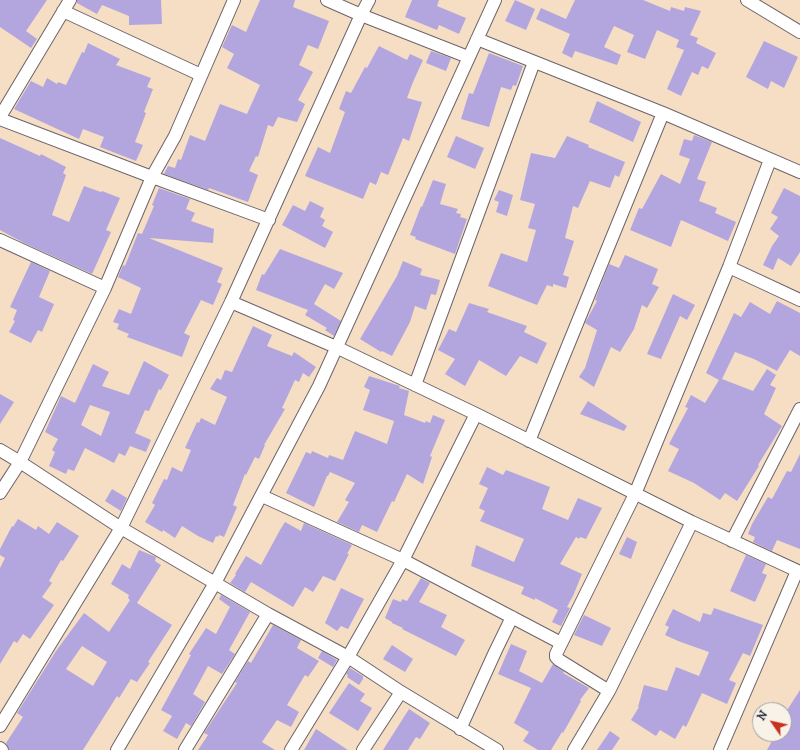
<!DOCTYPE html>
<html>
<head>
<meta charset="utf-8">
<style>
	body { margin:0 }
	#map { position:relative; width:800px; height:750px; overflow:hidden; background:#f5dec3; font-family:"IM FELL DW Pica",serif }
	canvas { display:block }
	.north { position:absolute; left:752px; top:702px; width:40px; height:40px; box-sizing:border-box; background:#f7f3e8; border:1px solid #a29fa3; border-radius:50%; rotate:304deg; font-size:11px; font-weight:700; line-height:16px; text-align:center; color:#22223b }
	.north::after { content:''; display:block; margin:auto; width:14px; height:18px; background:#c8321e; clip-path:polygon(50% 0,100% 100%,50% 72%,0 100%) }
</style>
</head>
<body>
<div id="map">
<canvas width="800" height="750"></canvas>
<div class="north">N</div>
</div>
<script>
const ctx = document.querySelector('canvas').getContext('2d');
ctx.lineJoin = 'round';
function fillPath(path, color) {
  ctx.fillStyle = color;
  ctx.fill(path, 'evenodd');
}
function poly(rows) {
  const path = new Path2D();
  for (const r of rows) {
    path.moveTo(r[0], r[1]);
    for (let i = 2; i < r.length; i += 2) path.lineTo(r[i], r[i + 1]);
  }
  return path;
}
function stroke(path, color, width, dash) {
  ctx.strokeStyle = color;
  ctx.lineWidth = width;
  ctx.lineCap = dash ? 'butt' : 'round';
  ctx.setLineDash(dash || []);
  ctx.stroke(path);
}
const building = poly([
	[0,0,47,0,26,31,37,39,31,48,0,27],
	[77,0,161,0,162,24,129,25,129,16,102,5,97,14,77,3],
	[260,0,295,0,293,7,329,21,318,49,308,45,299,65,313,72,298,100,305,104,297,122,278,117,273,127,268,125,258,157,256,156,249,171,258,175,248,202,209,188,208,190,164,174,168,166,175,168,178,159,181,160,190,135,205,141,220,104,247,114,260,85,227,68,234,54,222,47,232,25,246,32],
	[412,0,439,0,437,6,466,18,459,34,439,25,437,30,405,17],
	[515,0,535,9,526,30,505,21],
	[575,0,643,0,670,11,671,7,684,11,685,7,701,11,690,35,698,38,696,43,716,53,708,69,702,66,698,75,692,72,681,96,667,89,684,50,676,47,679,40,657,30,645,59,627,52,634,35,614,26,604,47,621,55,617,65,575,51,572,58,562,53,570,34,536,19,541,8,566,19],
	[764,41,798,57,784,88,771,81,768,89,746,77],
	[88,43,120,59,116,65,151,78,147,87,153,89,144,112,146,113,135,142,143,145,136,161,100,147,104,137,83,129,79,139,14,109,31,81,43,87,47,78,57,84,58,82,66,85,82,52,84,53],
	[379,46,407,60,410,54,423,60,413,82,407,98,422,102,409,141,403,138,388,175,381,172,376,185,370,182,363,199,305,176,318,147,330,153,345,112,339,109,346,91,351,93,365,67,367,68],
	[431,51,451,58,446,71,426,63],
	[489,53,523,66,516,86,513,85,511,90,501,87,489,127,461,119,469,93,473,94],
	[597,101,641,122,633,142,589,122],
	[694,135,712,142,697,179,706,182,699,201,717,208,715,213,736,222,728,241,681,220,671,247,630,230,639,208,642,209,661,174,680,184,690,159,679,155,684,139,692,141],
	[456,136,484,148,475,169,447,157],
	[567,136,589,145,588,147,625,162,619,177,615,175,610,188,590,181,578,208,573,206,565,238,574,241,563,275,569,277,566,288,553,284,553,287,547,285,537,305,488,286,501,253,527,262,536,230,528,228,535,204,520,200,531,153,555,158],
	[0,138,40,156,41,154,66,167,63,173,66,175,52,215,69,222,84,186,101,192,102,191,120,198,106,230,111,232,92,274,24,243,0,230],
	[433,180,446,184,440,204,458,209,456,213,461,214,460,217,467,219,455,254,415,239,416,237,410,235,421,206,422,207],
	[159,188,190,199,186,209,195,213,191,221,214,229,213,243,149,238,223,268,217,282,222,284,213,305,201,300,184,333,190,336,182,357,127,337,129,334,117,329,119,324,113,322,119,309,131,314,141,288,118,277,123,265,125,266,138,233,142,234,154,206,152,205],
	[784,188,800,196,800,252,791,266,778,258,773,270,763,265,772,246,779,236,770,229,778,217,771,213],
	[499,190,513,195,507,216,496,212,499,202,494,200],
	[310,201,324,208,320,217,325,220,322,226,333,232,325,248,282,225,293,205,305,211],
	[280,249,343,273,334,289,325,284,314,304,341,321,334,336,325,330,327,328,305,315,308,310,256,290,262,274,264,275],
	[625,255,658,269,652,284,659,287,647,308,642,305,634,329,620,352,611,347,594,387,579,377,585,368,597,330,585,323,597,301,595,300,609,264,619,268],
	[403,261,422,269,420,275,440,280,436,295,431,294,426,310,415,306,410,322,392,356,382,351,381,352,360,339,397,276],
	[31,262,50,271,39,297,54,304,42,332,38,330,31,343,9,332,15,321,13,320,17,310,10,307],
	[673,294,695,305,687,320,680,316,661,359,647,354],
	[777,301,800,313,800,356,790,350,777,371,754,359,735,352,722,379,753,391,767,369,776,375,770,385,776,388,764,414,782,426,758,465,759,466,737,501,725,493,720,500,694,483,668,471,679,449,669,444,688,408,685,407,691,395,705,403,719,380,706,373,734,313,741,317,750,302,770,314],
	[469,303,489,309,487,312,527,326,524,332,547,343,537,364,520,356,506,376,479,360,465,386,445,374,455,359,438,350,449,329,456,332],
	[253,326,272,335,267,346,292,356,294,352,316,367,309,377,303,373,299,382,295,380,282,408,285,409,264,445,265,445,259,459,255,457,246,475,245,474,233,505,237,507,224,537,219,535,218,537,216,536,213,543,198,536,182,526,175,538,163,530,162,532,145,522,155,505,152,503,164,479,167,480,172,467,182,472,191,450,185,448,197,422,199,423,201,418,215,425,227,397,210,389,217,378,221,380,225,370,232,372],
	[144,361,169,375,161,390,159,389,149,411,145,410,135,433,151,440,146,452,130,446,125,456,119,453,114,463,85,448,74,471,68,469,66,474,49,466,55,452,52,450,58,439,45,432,61,396,75,403,93,364,109,372,102,386,129,395],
	[90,405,110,412,101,436,81,425],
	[369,376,400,386,399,388,409,391,404,415,425,423,426,421,430,423,433,415,445,420,430,456,432,457,423,484,407,474,394,502,392,501,377,532,362,525,359,532,337,522,349,502,345,500,355,483,330,472,328,476,327,476,314,507,286,493,306,452,311,454,312,451,328,458,329,455,343,460,355,431,387,444,394,421,363,410,370,390,364,387],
	[0,394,14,402,0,424],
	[588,401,627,426,624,431,580,414],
	[800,454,800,549,777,540,772,551,753,542,755,537,748,534,752,524,768,497,772,499,787,471,791,472],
	[487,467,503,475,506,470,550,487,542,509,568,520,578,498,602,508,586,539,580,537,579,539,576,537,560,564,582,574,573,596,567,607,570,608,561,626,552,622,558,610,535,598,535,600,521,594,524,587,471,566,476,545,514,562,524,539,480,521,485,511,479,508,488,488,479,484],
	[112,489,127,498,121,511,105,501],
	[18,519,36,530,38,526,49,534,57,522,79,536,63,561,61,560,49,581,52,583,42,597,54,605,30,639,23,634,17,643,14,641,0,664,0,568,5,558,0,555,0,549,12,526,13,527],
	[285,522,301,531,304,523,352,545,347,554,349,554,335,581,323,576,313,592,305,587,293,607,251,582,245,592,230,583,236,575,235,574,246,556,261,565,280,530],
	[627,537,637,542,631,559,619,554],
	[139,550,156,557,155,561,161,565,137,603,172,625,148,662,150,663,137,682,131,679,119,698,117,696,83,750,9,750,6,743,23,717,17,713,56,651,84,613,109,632,130,600,128,598,129,595,111,584,122,564,130,569],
	[82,646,107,662,93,686,66,669],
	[746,555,766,564,762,573,767,575,755,602,730,591],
	[421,578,430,583,419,602,447,615,441,627,465,640,456,656,402,629,403,628,392,623,392,622,385,618,393,599,401,602,402,599,407,601],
	[341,588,364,599,348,629,341,626,337,631,325,623],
	[221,595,250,612,229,650,235,654,222,674,208,666,193,694,205,702,191,726,186,723,177,739,163,731,172,716,161,710,191,655,189,654,206,628,216,634,230,607,219,599],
	[714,608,763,625,750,656,743,653,729,680,736,683,727,704,702,693,686,727,683,725,675,739,660,730,656,736,631,720,639,707,638,707,644,685,667,691,676,667,699,676,709,652,678,641,665,635,669,627,665,625,673,609,700,622,703,613,711,615],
	[584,615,611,628,602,646,574,635],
	[273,625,301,640,297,648,319,661,308,677,305,675,287,705,299,712,291,727,277,720,262,742,275,750,198,750,208,735,204,733,237,683,235,682,248,661,251,663],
	[511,644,527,651,519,671,542,683,553,664,564,672,563,673,589,688,580,700,581,701,563,733,562,732,551,750,538,750,523,741,529,732,514,723,531,688,498,674],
	[392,645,413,659,405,672,383,659],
	[322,651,337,660,333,667,318,658],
	[350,668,363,676,363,679,359,685,347,677,348,675,346,674],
	[349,683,365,694,360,701,372,708,358,731,329,713],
	[800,690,800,750,767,750,776,734,784,734,784,715],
	[409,709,430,723,420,739,416,737,408,750,383,750],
	[316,729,348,750,304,750],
	[610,731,620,738,612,750,597,750]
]);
const street = poly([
	[327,0,361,15,468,57],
	[747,0,800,32],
	[63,11,201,75],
	[477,39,663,113,800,172],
	[0,117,70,0],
	[0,119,152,177,269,220],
	[0,240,105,288],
	[729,267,800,300],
	[231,302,336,347,476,414,692,522,800,572],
	[415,385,534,62],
	[529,441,663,113],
	[0,450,20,462,121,528,268,614,348,657,401,692,497,750],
	[0,493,20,462,105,288,152,177,175,136,234,0],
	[262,496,403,560,561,643],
	[732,541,800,409],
	[609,691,559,660,556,657,556,654,635,494,729,267,770,160],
	[0,726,121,528,231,302,361,15,369,0],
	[460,729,495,652,512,617],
	[0,748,2,750],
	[117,750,215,583,319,386,495,0],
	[185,750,268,614],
	[291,750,348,657,403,560,476,414],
	[363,750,401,692],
	[574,750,609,691,692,522],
	[720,750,797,571]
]);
fillPath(building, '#b3a6df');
stroke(street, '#6c646b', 14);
stroke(street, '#fff', 12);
</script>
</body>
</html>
